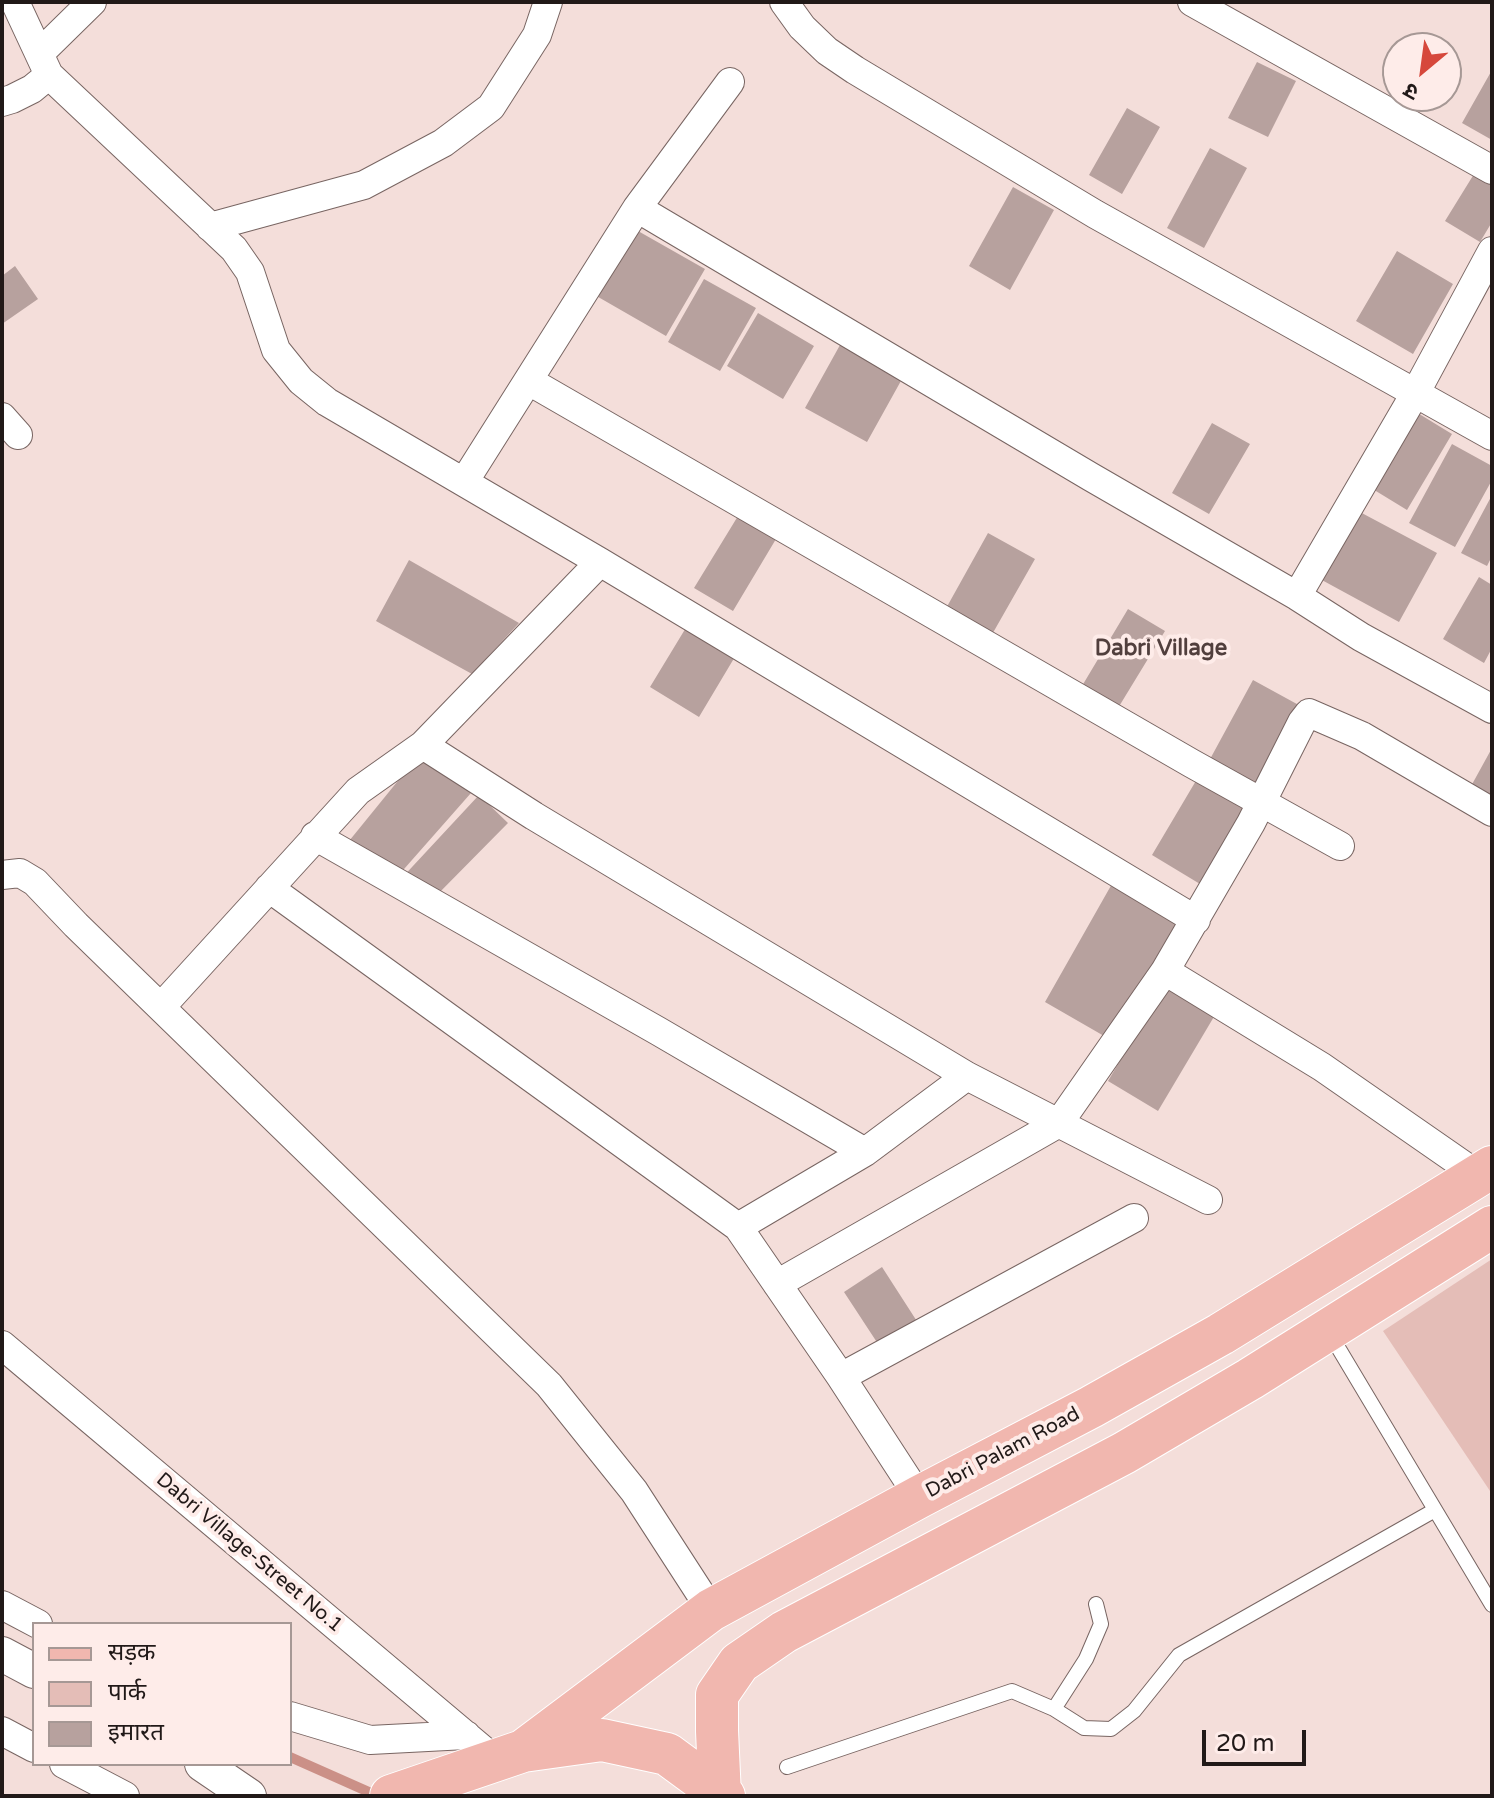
<!DOCTYPE html>
<html>
<head>
<meta charset="utf-8">
<style>
	body { margin:0 }
	#map { position:relative; width:1494px; height:1798px; overflow:hidden; background:#f4deda; font-family:"Varela Round","Noto Sans Devanagari",sans-serif }
	canvas { display:block }
	.frame { position:absolute; inset:0; border:4px solid #211918; pointer-events:none }
	.legend { position:absolute; left:32px; top:1622px; width:260px; height:144px; box-sizing:border-box; background:#feece9; border:2px solid #a69895; margin:0; padding:10px 14px; list-style:none; font-size:24px; color:#211918 }
	.legend li { display:flex; align-items:center; gap:16px; height:40px }
	.legend b { width:40px; border:2px solid #a69895 }
	.north { position:absolute; left:1382px; top:32px; width:80px; height:80px; box-sizing:border-box; background:#feece9; border:2px solid #a69895; border-radius:50%; rotate:209deg; font-size:22px; font-weight:700; line-height:32px; text-align:center; color:#211918 }
	.north::after { content:''; display:block; margin:auto; width:28px; height:36px; background:#d6483c; clip-path:polygon(50% 0,100% 100%,50% 72%,0 100%) }
	.scale { position:absolute; left:1202px; top:1730px; width:104px; height:36px; box-sizing:border-box; border:4px solid #211918; border-top:0; padding-left:10px; font-size:24px; line-height:28px; white-space:nowrap; color:#211918; -webkit-text-stroke:6px #feece9; paint-order:stroke }
</style>
</head>
<body>
<div id="map">
<canvas width="1494" height="1798"></canvas>
<div class="frame"></div>
<ul class="legend">
<li><b style="height:10px;background:#f1b7af"></b>सड़क</li>
<li><b style="height:22px;background:#e4bdb7"></b>पार्क</li>
<li><b style="height:22px;background:#b7a19e"></b>इमारत</li>
</ul>
<div class="north">उ</div>
<div class="scale">20 m</div>
</div>
<script>
const ctx = document.querySelector('canvas').getContext('2d');
ctx.lineJoin = 'round';
function fillPath(path, color) {
  ctx.fillStyle = color;
  ctx.fill(path, 'evenodd');
}
function poly(rows) {
  const path = new Path2D();
  for (const r of rows) {
    path.moveTo(r[0], r[1]);
    for (let i = 2; i < r.length; i += 2) path.lineTo(r[i], r[i + 1]);
  }
  return path;
}
function stroke(path, color, width, dash) {
  ctx.strokeStyle = color;
  ctx.lineWidth = width;
  ctx.lineCap = dash ? 'butt' : 'round';
  ctx.setLineDash(dash || []);
  ctx.stroke(path);
}
function label(font, color, halo, rows, align = 'center') {
  ctx.font = font + ' "Varela Round",sans-serif';
  ctx.lineWidth = 8;
  ctx.setLineDash([]);
  ctx.textBaseline = 'middle';
  ctx.strokeStyle = halo;
  ctx.fillStyle = color;
  for (const [text, x, y, turn = 0] of rows) {
    ctx.save();
    ctx.translate(x, y);
    ctx.rotate((+turn || 0) * Math.PI / 180);
    ctx.textAlign = isNaN(turn) ? turn : align;
    if (halo) ctx.strokeText(text, 0, 0);
    ctx.fillText(text, 0, 0);
    ctx.restore();
  }
}
const green = poly([
	[1492,1259,1492,1494,1383,1331]
]);
const stream = poly([
	[290,1757,378,1796]
]);
const building = poly([
	[1257,62,1296,81,1268,137,1228,118],
	[1492,70,1492,140,1462,123],
	[1127,108,1160,127,1122,194,1089,175],
	[1210,148,1247,168,1204,248,1167,228],
	[1474,174,1492,185,1492,222,1480,242,1445,221],
	[1013,187,1054,210,1010,290,969,266],
	[631,227,705,269,666,336,593,294],
	[1397,251,1453,284,1413,354,1356,321],
	[15,266,38,299,2,324,2,276],
	[704,279,756,308,720,371,668,342],
	[758,313,814,346,783,399,727,366],
	[840,345,902,379,867,442,805,408],
	[1416,412,1452,434,1407,510,1371,488],
	[1212,423,1250,444,1209,514,1172,493],
	[1452,444,1492,466,1492,480,1455,547,1409,523],
	[1492,495,1492,556,1487,566,1461,553],
	[1358,511,1437,553,1399,622,1320,579],
	[738,516,776,539,733,611,694,588],
	[988,533,1035,559,990,638,944,612],
	[409,560,519,623,472,674,376,621],
	[1479,577,1492,585,1492,648,1484,663,1443,639],
	[1128,609,1165,631,1115,713,1079,691],
	[687,626,736,655,699,717,650,687],
	[1253,680,1306,709,1261,790,1209,761],
	[1492,748,1492,800,1470,788],
	[423,750,471,793,397,877,345,846],
	[1197,779,1250,811,1205,887,1152,855],
	[479,795,508,823,434,898,399,881],
	[1117,875,1183,912,1111,1040,1045,1002],
	[1165,985,1215,1015,1158,1111,1108,1081],
	[882,1267,920,1326,882,1350,844,1292]
]);
const service = poly([
	[1330,1334,1492,1605],
	[1054,1709,1086,1659,1101,1624,1096,1604],
	[787,1767,1012,1691,1054,1709,1084,1728,1111,1729,1134,1711,1179,1655,1435,1510]
]);
const minor = poly([
	[15,2,49,75,234,249,250,272,276,350,301,381,327,402,600,562,1196,920],
	[784,2,802,27,827,51,855,70,1095,214,1492,436],
	[1192,2,1492,170],
	[40,53,92,2],
	[2,102,12,99,32,89,49,75],
	[637,208,1091,477,1297,596,1361,637,1492,709],
	[210,227,364,185,443,143,491,107,537,35,548,2],
	[529,381,1191,763,1340,846],
	[2,417,18,435],
	[464,482,637,208,730,82],
	[1297,596,1416,392,1492,251],
	[423,745,534,816,967,1076,1208,1200],
	[315,836,658,1031,865,1152],
	[2,875,20,873,35,882,76,925,549,1385,634,1491,711,1610],
	[269,888,738,1227,841,1377,919,1497],
	[1165,971,1322,1067,1479,1176],
	[161,1007,358,791,423,745,600,562],
	[738,1227,865,1152,967,1076],
	[777,1284,1059,1123,1165,971,1251,823,1302,722,1309,713,1362,736,1492,812],
	[2,1345,495,1760],
	[841,1377,1134,1218],
	[2,1605,38,1624],
	[290,1716,370,1740,466,1735],
	[2,1731,34,1748],
	[64,1764,125,1796]
]);
const tertiary = poly([
	[2,1654,34,1671],
	[202,1764,249,1796]
]);
const primary = poly([
	[523,1751,711,1610,919,1497,1091,1407,1221,1334,1492,1167],
	[391,1796,523,1751,602,1740,667,1754,724,1796],
	[720,1796,717,1731,717,1695,739,1663,784,1632,1124,1453,1250,1379,1492,1227]
]);
const streetNames = [
	["Dabri Palam Road",1003,1453,-28],
	["Dabri Village-Street No.1",249,1553,40]
];
const neighbourhoodNames = [
	["Dabri Village",1161,649]
];
fillPath(green, '#e4bdb7');
stroke(stream, '#cb9087', 10);
fillPath(building, '#b7a19e');
stroke(service, '#786562', 16);
stroke(minor, '#786562', 30);
stroke(tertiary, '#786562', 36);
stroke(primary, '#fff', 44);
stroke(service, '#fff', 14);
stroke(minor, '#fff', 28);
stroke(tertiary, '#fff', 34);
stroke(primary, '#f1b7af', 42);
label('20px', '#211918', '#feece9', streetNames);
label('bold 22px', '#513f3d', '#feece9', neighbourhoodNames);
</script>
</body>
</html>
